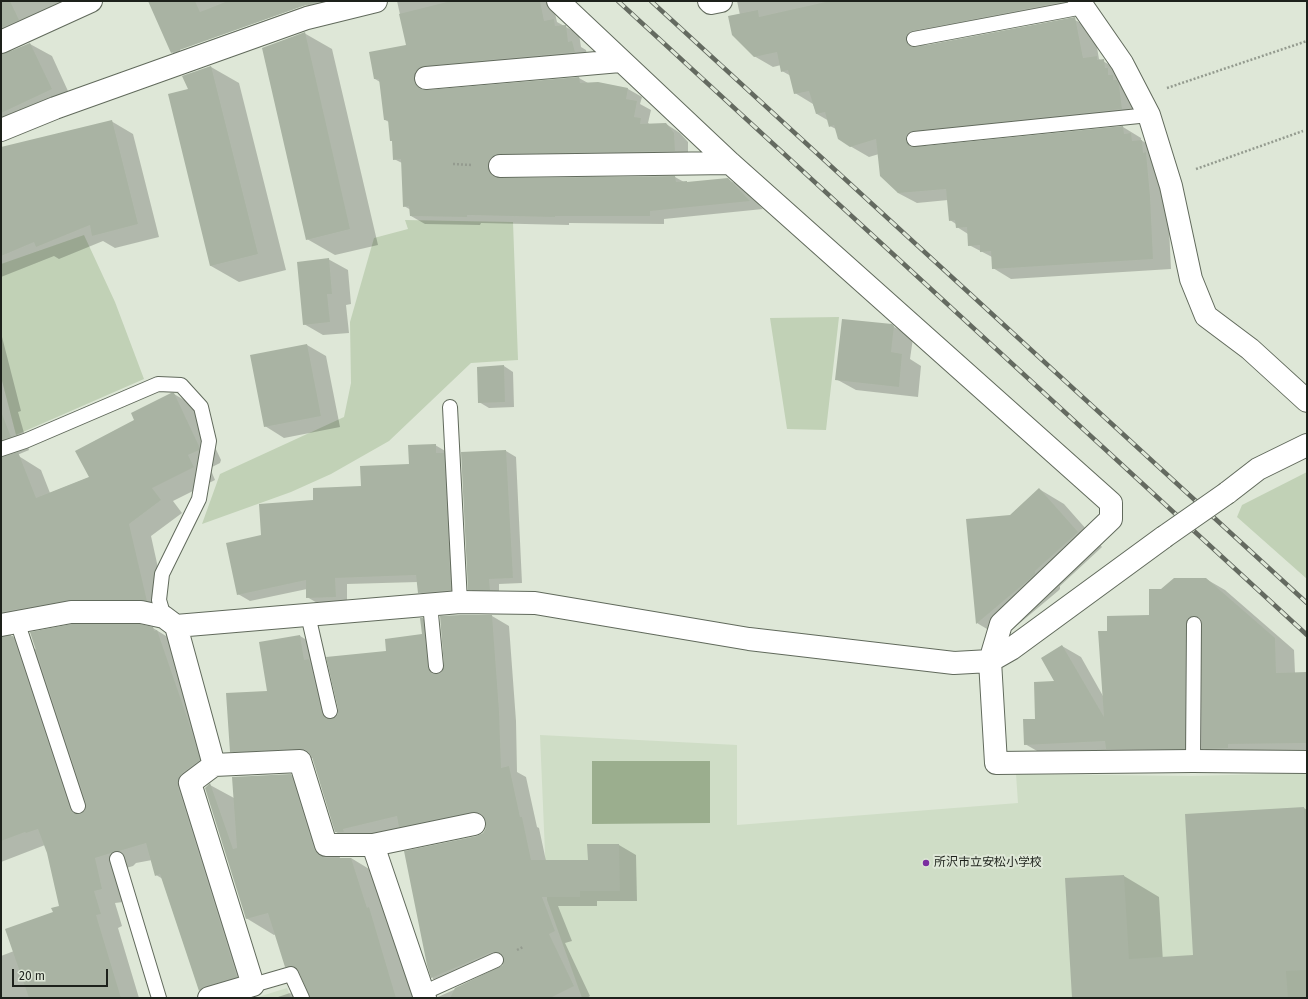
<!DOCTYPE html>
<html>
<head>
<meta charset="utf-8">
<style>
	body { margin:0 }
	#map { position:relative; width:1308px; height:999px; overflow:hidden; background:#dee7d7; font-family:"Fira Sans",sans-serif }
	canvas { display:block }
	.frame { position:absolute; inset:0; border:2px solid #1d211b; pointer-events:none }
	.scale { position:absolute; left:12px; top:969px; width:96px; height:18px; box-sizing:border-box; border:2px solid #1d211b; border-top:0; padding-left:5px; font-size:12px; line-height:14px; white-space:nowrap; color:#1d211b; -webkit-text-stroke:3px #dee7d7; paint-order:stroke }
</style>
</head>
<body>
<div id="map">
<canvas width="1308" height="999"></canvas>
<div class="frame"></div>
<div class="scale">20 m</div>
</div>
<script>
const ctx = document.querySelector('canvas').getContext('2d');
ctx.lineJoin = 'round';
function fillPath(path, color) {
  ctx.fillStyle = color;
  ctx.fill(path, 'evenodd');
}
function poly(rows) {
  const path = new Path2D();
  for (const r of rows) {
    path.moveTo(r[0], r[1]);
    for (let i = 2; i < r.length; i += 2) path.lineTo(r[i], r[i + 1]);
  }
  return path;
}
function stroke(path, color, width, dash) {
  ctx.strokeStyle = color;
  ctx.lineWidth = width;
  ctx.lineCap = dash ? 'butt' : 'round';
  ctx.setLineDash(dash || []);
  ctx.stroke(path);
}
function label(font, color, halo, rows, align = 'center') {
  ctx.font = font + ' "Fira Sans","Noto Sans JP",sans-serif';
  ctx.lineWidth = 4;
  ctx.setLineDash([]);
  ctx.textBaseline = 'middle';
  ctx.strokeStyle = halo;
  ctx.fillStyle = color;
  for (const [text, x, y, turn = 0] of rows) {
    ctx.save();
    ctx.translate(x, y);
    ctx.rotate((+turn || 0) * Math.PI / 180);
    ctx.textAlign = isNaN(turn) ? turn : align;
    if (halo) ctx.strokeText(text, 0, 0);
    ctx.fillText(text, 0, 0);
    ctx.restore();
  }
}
const built = poly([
	[540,735,737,745,737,825,1018,803,1016,774,1192,776,1307,773,1307,998,582,998,547,900],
	[287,988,291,998,255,998]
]);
const green = poly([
	[405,220,513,222,518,360,471,363,389,441,331,474,291,492,202,524,220,474,344,417,351,383,350,322,374,238,408,229],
	[84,235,115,302,144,379,16,435,1,377,1,264],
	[839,317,826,430,787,429,770,318],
	[1307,472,1307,579,1237,517,1242,505]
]);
const water = poly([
	[592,761,710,761,710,823,592,824]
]);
const shadow = poly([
	[1,1,71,1,12,48,11,52,30,44,52,56,73,102,1,136],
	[149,1,348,1,186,61,172,52],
	[307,4,308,5,180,51,180,49],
	[397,1,546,1,554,9,557,22,579,34,581,47,586,50,588,60,427,87,429,91,579,78,588,83,628,89,642,97,640,104,651,110,648,123,651,125,666,124,680,133,688,142,688,159,501,174,503,179,675,177,684,182,688,183,727,179,742,187,763,209,664,219,664,224,569,223,569,225,481,223,480,225,425,224,411,216,411,210,404,206,402,163,394,159,394,142,391,140,389,122,385,120,380,82,375,79,407,46],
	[737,1,1071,1,1074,14,927,42,924,47,1075,20,1094,30,1099,59,1121,71,1139,119,928,142,924,148,1123,127,1141,138,1141,140,1149,145,1168,207,1171,269,1011,279,993,268,992,257,969,245,968,234,957,227,956,224,950,220,948,200,917,203,898,193,879,154,869,157,850,146,836,129,830,126,829,121,817,114,813,104,795,93,791,76,782,71,781,65,773,67,754,56,740,15],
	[304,33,332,49,378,245,335,255,307,239],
	[211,67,239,83,286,270,239,282,211,266,189,90],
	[111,121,133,134,159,237,115,248,103,241,59,259,54,256,1,277,1,148],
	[328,259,348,270,351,304,346,305,349,333,323,335,304,324],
	[891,325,913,338,910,359,921,366,918,397,856,390,836,379],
	[1,333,21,411,18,412,29,450,17,455,41,470,50,493,90,477,136,421,174,394,196,407,221,460,220,463,210,468,215,480,173,501,182,513,151,536,168,613,91,612,11,633,11,637,13,637,37,650,153,628,179,644,212,740,204,786,200,792,258,989,213,998,200,990,163,879,156,875,152,860,136,863,133,866,116,871,123,902,115,903,122,926,118,928,139,998,1,998,1,956,14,951,60,906,48,853,45,845,1,862],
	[307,345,326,356,340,427,284,438,265,426],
	[504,366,513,372,514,407,489,408,479,402],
	[435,445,447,452,463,597,431,599,419,592,418,582,347,584,347,603,319,604,307,597,307,589,250,601,238,594,262,536,314,501,362,487,410,465],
	[506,451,516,457,522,583,499,584,499,595,478,594,469,589,462,453],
	[1039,489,1064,504,1102,547,1060,586,1060,589,1058,591,1002,638,977,623,967,520,1010,516],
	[1206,579,1225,590,1294,650,1295,673,1307,673,1307,759,1222,759,1203,748,1203,759,1044,755,1025,744,1056,682,1062,646,1081,657,1103,696,1108,632,1150,616,1161,590],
	[460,616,492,616,509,626,516,721,517,772,526,777,537,827,539,828,546,861,588,861,588,845,619,845,636,855,637,901,597,901,597,906,558,906,572,941,565,943,590,996,587,998,438,998,438,997,500,969,504,964,450,989,433,979,428,965,477,837,483,834,487,829,487,821,417,836,353,842,336,832,313,758,248,761,231,751,268,692,300,636,317,646,326,670,337,717,387,652,423,635,423,619,440,629,444,670],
	[291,775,319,791,340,858,351,858,379,875,418,998,311,998,301,975,286,966,276,934,274,935,246,918,210,785,234,798],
	[1304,808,1307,810,1307,998,1239,998],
	[1124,876,1159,897,1163,962,1193,998,1073,998],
	[290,993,298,998,275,998]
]);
const building = poly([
	[1,1,10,1,19,20,1,28],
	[148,1,195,1,200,12,228,1,321,1,303,6,171,53],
	[451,1,540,1,544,21,554,19,555,26,566,25,568,42,572,41,575,52,425,66,419,68,415,72,414,79,416,85,420,89,427,90,579,77,580,83,598,82,628,88,626,99,637,101,634,117,641,118,640,124,666,123,674,133,675,151,499,154,493,156,489,160,488,166,489,172,494,177,500,178,675,176,676,182,687,181,687,182,728,178,750,201,650,211,650,216,555,216,555,217,467,215,467,217,410,216,409,206,403,207,401,159,393,160,392,141,390,141,388,120,384,120,379,79,374,79,369,52,406,45,399,14],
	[830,1,1067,1,912,31,909,32,906,36,906,41,911,47,916,47,1075,17,1083,58,1097,56,1097,60,1104,59,1105,68,1108,68,1108,75,1113,75,1113,80,1117,80,1119,85,1122,109,913,131,909,132,906,135,906,140,910,147,915,147,1123,126,1124,134,1131,133,1132,141,1142,140,1143,153,1146,152,1150,196,1153,259,992,269,991,251,980,252,980,245,968,246,967,227,956,228,955,220,949,221,946,189,898,193,880,176,876,139,850,147,838,139,834,125,829,127,825,112,816,114,809,91,794,94,788,70,781,72,777,52,754,57,732,35,728,16,758,10,759,17],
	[305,32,350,229,306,240,262,48],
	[30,43,52,89,1,113,1,54,6,53],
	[211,66,258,254,210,266,168,94,188,89,182,76],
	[112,120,138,224,92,236,90,225,36,247,34,242,1,256,1,147],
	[329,258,332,294,327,294,330,322,303,325,297,262],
	[842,319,892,324,894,326,891,352,902,354,899,387,835,380],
	[307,344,321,416,264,427,250,355],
	[504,365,505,402,478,403,477,367],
	[171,393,174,393,199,446,199,450,188,455,194,467,152,488,161,500,129,524,147,601,71,600,1,612,1,457,18,452,36,498,89,477,75,451,134,420,131,413],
	[1,414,2,414,11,437,1,440],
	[436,444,436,453,444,453,451,590,418,593,416,575,335,578,336,597,306,598,306,580,237,595,226,543,261,535,259,504,313,500,313,488,361,486,360,466,409,464,408,445],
	[506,450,513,578,489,579,490,590,468,590,461,452],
	[1039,488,1078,532,1035,571,1035,574,1032,577,976,624,966,519,1010,515],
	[1174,578,1206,578,1275,638,1276,673,1307,672,1307,743,1228,744,1228,748,1202,749,1202,620,1199,617,1194,616,1187,619,1186,624,1185,749,1106,749,1105,741,1024,745,1023,719,1035,719,1034,682,1054,681,1041,658,1062,645,1104,717,1098,631,1107,631,1107,616,1149,615,1149,589,1161,589],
	[460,615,492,615,499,711,501,768,509,766,520,817,522,817,531,860,588,860,587,844,619,844,620,891,580,891,580,897,542,897,555,931,549,934,574,986,550,998,450,998,455,988,503,965,504,961,504,957,501,953,497,952,492,952,431,978,427,965,404,851,477,836,483,833,486,828,486,821,483,815,478,812,471,812,399,827,397,816,343,829,344,832,335,832,312,757,309,752,304,749,299,749,230,752,226,693,267,691,259,642,300,635,304,660,309,659,322,713,324,717,332,719,336,717,338,713,338,709,326,657,386,651,385,639,422,634,420,618,423,618,428,667,432,674,437,674,441,673,444,666,440,616],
	[72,624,140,624,153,627,154,631,157,630,190,726,200,760,182,773,178,780,178,787,237,977,205,986,199,991,160,874,155,876,146,843,119,851,114,851,111,853,95,858,102,889,94,891,101,914,96,915,121,998,29,998,5,929,53,912,51,908,59,906,47,853,38,829,26,833,25,832,1,841,1,637,13,636,70,809,73,813,80,814,85,811,86,807,86,803,30,632],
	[291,774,314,849,318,855,326,858,351,858,367,908,369,907,396,998,310,998,297,968,292,966,285,967,268,913,246,919,205,788,210,783,233,849,237,848,232,777],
	[1304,807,1307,863,1307,970,1286,971,1288,998,1072,998,1065,878,1124,875,1129,959,1193,955,1185,814]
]);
const path = poly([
	[1167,88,1307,41],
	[453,164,472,165],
	[1196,169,1303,131],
	[517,950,523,947]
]);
const lane = poly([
	[914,39,1083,7],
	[914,139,1149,115],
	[450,407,460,602],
	[1,449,25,441,158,384,181,385,201,407,209,441,199,499,162,574,159,600,164,617],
	[430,604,436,666],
	[308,615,330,711],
	[17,621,78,806],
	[1193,761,1194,624],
	[117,859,159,998],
	[253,985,291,974,302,998],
	[423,993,496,960]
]);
const street = poly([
	[558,1,730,163,1111,503,1111,519,1001,624,990,661,996,763,1193,761,1307,762],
	[709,1,711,3,721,1],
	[1079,1,1122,63,1149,115,1171,186,1191,279,1206,316,1250,349,1307,401],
	[1,42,91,1],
	[426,78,620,61],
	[1,130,55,108,307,18,376,1],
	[500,166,730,163],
	[1227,493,1258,469,1307,445],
	[1,625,71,612,141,612,164,617,176,626,460,602,535,603,749,639,954,663,990,661,1011,649,1164,537],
	[176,626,214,765,300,761,326,845,373,845,474,824],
	[373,845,425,998],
	[209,998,253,985,190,783,214,765]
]);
const rail = poly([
	[618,1,1307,635],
	[651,1,1307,603]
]);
const streetBridge = poly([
	[1164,537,1227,493]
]);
const markers = [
	[926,863,4,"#7b2ea0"]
];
const poiNames = [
	["所沢市立安松小学校",934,863]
];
fillPath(built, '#cfddc6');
fillPath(green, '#c1d1b6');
fillPath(water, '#9bae8e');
fillPath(shadow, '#0003');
fillPath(building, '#a9b3a3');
stroke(lane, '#616a5c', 16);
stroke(street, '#616a5c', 24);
stroke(path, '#949b8f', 2.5, [2, 2]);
stroke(lane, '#fff', 14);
stroke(street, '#fff', 22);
stroke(rail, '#646a60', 4.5);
stroke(rail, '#dee7d7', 3, [9]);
stroke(streetBridge, '#616a5c', 24, []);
stroke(streetBridge, '#fff', 22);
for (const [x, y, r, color] of markers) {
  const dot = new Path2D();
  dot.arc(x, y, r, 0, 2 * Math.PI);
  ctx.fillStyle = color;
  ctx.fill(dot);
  stroke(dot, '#dee7d7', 1.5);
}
label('12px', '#1d211b', '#dee7d7', poiNames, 'left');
</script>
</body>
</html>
